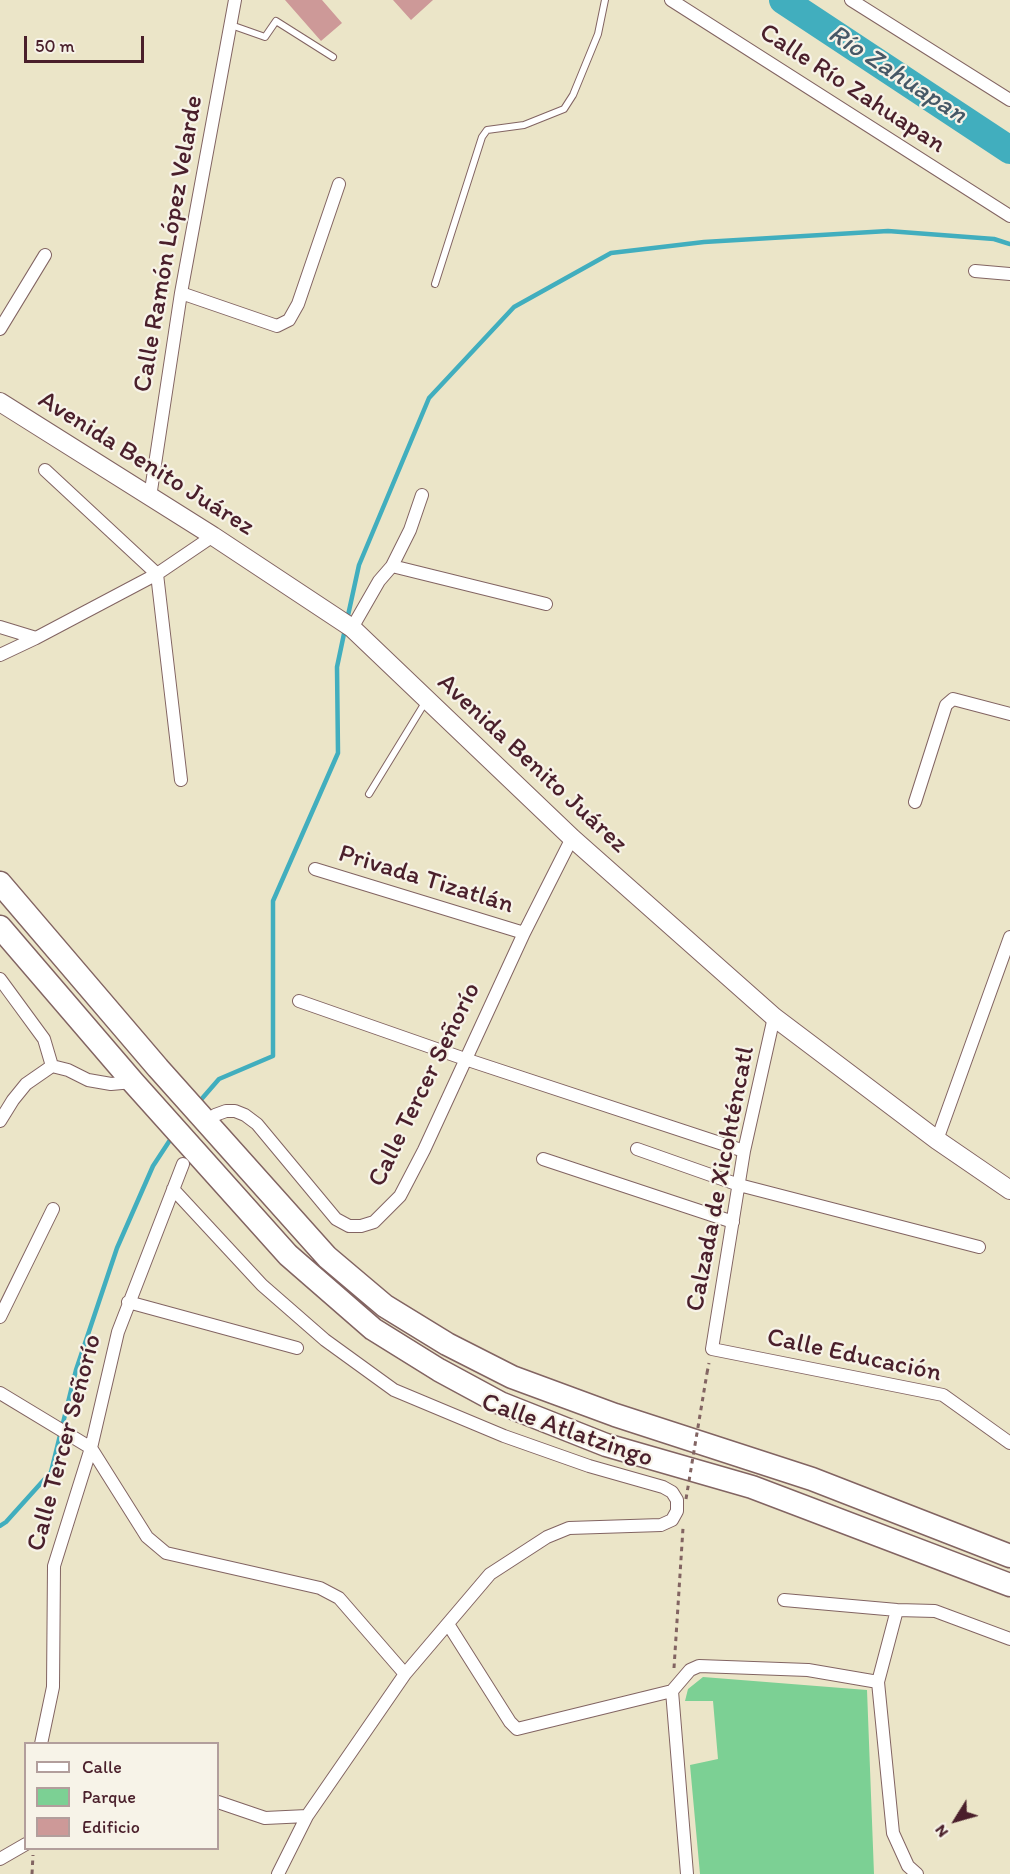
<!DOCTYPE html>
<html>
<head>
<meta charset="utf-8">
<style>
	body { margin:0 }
	#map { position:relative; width:1010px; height:1874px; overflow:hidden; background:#ebe5c8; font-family:Itim,sans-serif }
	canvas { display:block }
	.legend { position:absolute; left:24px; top:1742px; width:195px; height:108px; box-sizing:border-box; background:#f7f3e8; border:2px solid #b29e9c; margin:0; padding:8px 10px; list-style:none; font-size:18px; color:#4a1f2b }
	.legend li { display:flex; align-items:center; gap:12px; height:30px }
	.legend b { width:30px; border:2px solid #b29e9c }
	.north { position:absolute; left:926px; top:1790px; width:60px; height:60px; -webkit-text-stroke:4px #f7f3e8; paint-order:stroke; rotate:233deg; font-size:16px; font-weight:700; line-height:24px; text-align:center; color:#4a1f2b }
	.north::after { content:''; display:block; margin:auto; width:21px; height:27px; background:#4a1f2b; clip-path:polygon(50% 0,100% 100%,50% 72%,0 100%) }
	.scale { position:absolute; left:24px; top:36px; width:120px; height:27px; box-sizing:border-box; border:3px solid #4a1f2b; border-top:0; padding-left:8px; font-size:18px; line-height:21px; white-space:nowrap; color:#4a1f2b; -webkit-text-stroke:4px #f7f3e8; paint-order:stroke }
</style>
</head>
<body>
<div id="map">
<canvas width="1010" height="1874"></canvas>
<ul class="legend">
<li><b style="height:8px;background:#fff"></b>Calle</li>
<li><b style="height:16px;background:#7cd094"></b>Parque</li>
<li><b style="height:16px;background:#cd9998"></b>Edificio</li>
</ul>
<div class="north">N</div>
<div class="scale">50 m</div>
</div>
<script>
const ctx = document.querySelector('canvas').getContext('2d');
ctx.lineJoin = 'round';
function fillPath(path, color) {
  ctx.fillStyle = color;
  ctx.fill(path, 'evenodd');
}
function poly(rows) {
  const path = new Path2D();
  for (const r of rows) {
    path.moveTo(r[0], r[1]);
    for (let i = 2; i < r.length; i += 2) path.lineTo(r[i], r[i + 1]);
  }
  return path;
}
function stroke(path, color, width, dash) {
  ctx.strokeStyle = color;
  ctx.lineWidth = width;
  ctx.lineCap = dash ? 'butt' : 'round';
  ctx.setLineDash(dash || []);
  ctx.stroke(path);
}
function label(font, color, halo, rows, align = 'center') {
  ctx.font = font + ' Itim,sans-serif';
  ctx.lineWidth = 4.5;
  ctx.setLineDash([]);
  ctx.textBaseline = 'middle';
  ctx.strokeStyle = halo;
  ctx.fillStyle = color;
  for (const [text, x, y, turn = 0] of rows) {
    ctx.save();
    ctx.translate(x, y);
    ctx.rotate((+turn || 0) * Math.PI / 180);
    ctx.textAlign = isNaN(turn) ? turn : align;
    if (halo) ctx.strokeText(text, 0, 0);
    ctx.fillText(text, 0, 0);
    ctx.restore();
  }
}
const green = poly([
	[703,1677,867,1690,874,1874,700,1874,690,1765,718,1759,713,1701,685,1701,688,1689]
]);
const stream = poly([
	[347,620,359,565,429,398,514,307,611,253,704,242,888,231,994,239,1010,244],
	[199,1102,219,1079,273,1056,273,901,338,753,337,667,345,629],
	[0,1526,6,1522,51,1472,76,1370,117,1248,153,1166,172,1137]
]);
const river = poly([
	[783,0,1010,150]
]);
const building = poly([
	[285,0,322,0,342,23,321,41],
	[393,0,433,0,411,20]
]);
const path = poly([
	[707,1373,709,1363],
	[674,1668,683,1528],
	[32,1874,33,1855]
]);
const service = poly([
	[231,25,265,37,276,21,333,57],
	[435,284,482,137,487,130,524,125,564,109,573,95,598,34,605,0],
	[369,794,426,701]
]);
const minor = poly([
	[671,0,1010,216],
	[851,0,1010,100],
	[975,271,1010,274],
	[181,293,277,326,289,320,298,304,339,184],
	[0,329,45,255],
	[45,470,157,574,181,780],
	[150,497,181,293,235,0],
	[392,566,546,604],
	[0,627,36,638],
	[352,628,379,581,392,566,410,530,422,495],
	[0,655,36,638,157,574,213,536],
	[915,802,946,705,953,699,1010,714],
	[315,869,524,933],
	[0,979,44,1039,52,1066],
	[299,1001,465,1059,744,1151],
	[774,1017,744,1151,712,1349,943,1395,1010,1443],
	[52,1066,68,1070,88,1080,111,1084,133,1082],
	[215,1115,226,1111,235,1111,245,1115,257,1124,336,1219,349,1226,361,1226,374,1222,400,1196,424,1150,524,933,572,838],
	[0,1121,13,1100,26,1084,52,1066],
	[937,1140,1010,937],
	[637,1149,739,1185,979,1247],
	[543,1159,733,1222],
	[173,1189,262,1285,325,1340,394,1390,504,1436,589,1466,663,1487,672,1492,677,1500,677,1511,672,1520,661,1525,569,1528,547,1537,490,1574,405,1674,307,1816,278,1874],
	[128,1302,297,1348],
	[0,1317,53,1209],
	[0,1393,91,1448,147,1537,166,1553,320,1588,339,1598,405,1674],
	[784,1600,897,1610,935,1611,1010,1639],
	[897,1610,878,1682,893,1833,908,1866,917,1874],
	[448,1624,510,1722,517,1729,672,1691],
	[672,1691,690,1670,699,1666,808,1670,878,1682],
	[672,1691,687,1874],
	[41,1744,53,1687,54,1566,91,1448,118,1332,183,1164],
	[218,1802,265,1818,307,1816],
	[0,1859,26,1844]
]);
const secondary = poly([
	[0,402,213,536,352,628,572,838,774,1017,937,1140,1010,1190]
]);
const motorway = poly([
	[0,883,158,1068,327,1257,385,1306,447,1344,512,1377,615,1415,812,1479,1010,1556],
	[0,927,133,1082,288,1255,373,1329,439,1370,500,1403,606,1445,752,1487,1010,1585]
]);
const pathBridge = poly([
	[686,1499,707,1373]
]);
const streetNames = [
	["Calle Río Zahuapan",852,89,33],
	["Calle Ramón López Velarde",169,244,-80],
	["Avenida Benito Juárez",146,464,32],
	["Avenida Benito Juárez",532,764,43],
	["Privada Tizatlán",426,880,17],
	["Calle Tercer Señorío",425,1085,-64],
	["Calzada de Xicohténcatl",721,1179,-79],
	["Calle Educación",854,1356,12],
	["Calle Atlatzingo",567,1431,19],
	["Calle Tercer Señorío",65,1443,-75]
];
const waterNames = [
	["Río Zahuapan",897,75,33]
];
fillPath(green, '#7cd094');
stroke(stream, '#41aebe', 4.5);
stroke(river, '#41aebe', 28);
fillPath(building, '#cd9998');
stroke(service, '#826462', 8);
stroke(minor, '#826462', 14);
stroke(secondary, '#826462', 20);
stroke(motorway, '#826462', 25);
stroke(path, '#826462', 3, [4.5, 4.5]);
stroke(service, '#fff', 6);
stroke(minor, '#fff', 12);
stroke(secondary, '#fff', 18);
stroke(motorway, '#fff', 22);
stroke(pathBridge, '#826462', 3, [4.5, 4.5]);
label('26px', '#4a1f2b', '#f7f3e8', streetNames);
label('italic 27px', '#465866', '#f7f3e8', waterNames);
</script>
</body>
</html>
